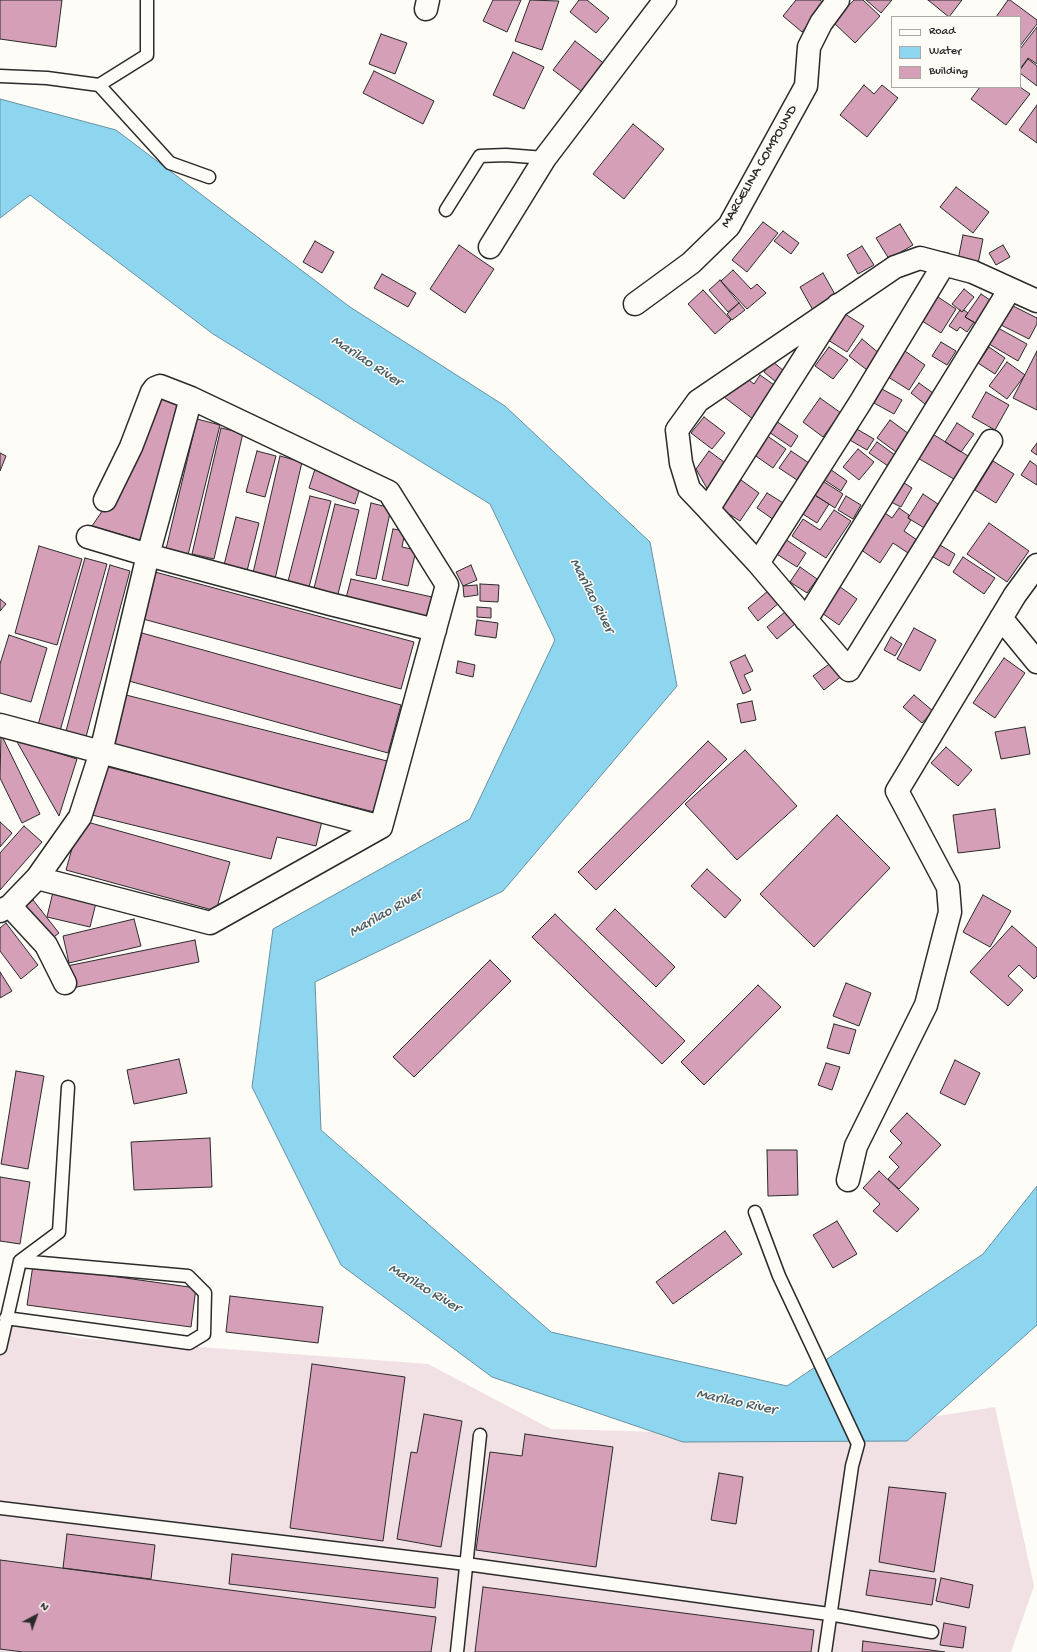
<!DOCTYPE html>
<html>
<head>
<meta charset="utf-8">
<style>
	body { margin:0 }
	#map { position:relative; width:1037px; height:1652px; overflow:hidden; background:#fdfcf7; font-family:"Gochi Hand",sans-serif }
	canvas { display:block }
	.legend { position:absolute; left:891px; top:16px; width:130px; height:72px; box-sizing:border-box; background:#fdfcf7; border:1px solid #a9a8a5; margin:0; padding:5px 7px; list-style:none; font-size:12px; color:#2b2b2b }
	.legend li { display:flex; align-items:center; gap:8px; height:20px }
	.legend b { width:20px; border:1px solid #a9a8a5 }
	.north { position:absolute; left:16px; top:1596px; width:40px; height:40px; -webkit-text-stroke:3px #fdfcf7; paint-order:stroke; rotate:41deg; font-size:11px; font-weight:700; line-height:16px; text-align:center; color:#2b2b2b }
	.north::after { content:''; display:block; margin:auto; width:14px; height:18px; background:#2b2b2b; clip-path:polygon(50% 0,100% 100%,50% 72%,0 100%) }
</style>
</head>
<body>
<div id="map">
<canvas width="1037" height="1652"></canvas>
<ul class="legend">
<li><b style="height:5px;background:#fdfcf7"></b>Road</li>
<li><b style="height:11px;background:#8ed6ef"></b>Water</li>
<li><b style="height:11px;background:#d5a0b7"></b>Building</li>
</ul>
<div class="north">N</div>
</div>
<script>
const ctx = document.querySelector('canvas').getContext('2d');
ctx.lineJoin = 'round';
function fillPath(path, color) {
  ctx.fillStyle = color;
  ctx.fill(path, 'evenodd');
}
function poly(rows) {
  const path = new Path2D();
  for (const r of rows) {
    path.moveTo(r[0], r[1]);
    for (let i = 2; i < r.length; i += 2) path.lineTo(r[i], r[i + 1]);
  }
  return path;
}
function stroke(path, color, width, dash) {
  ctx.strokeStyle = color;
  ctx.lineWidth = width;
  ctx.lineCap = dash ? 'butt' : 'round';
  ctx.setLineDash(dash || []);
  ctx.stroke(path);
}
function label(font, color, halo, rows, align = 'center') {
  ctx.font = font + ' "Gochi Hand",sans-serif';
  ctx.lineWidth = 3;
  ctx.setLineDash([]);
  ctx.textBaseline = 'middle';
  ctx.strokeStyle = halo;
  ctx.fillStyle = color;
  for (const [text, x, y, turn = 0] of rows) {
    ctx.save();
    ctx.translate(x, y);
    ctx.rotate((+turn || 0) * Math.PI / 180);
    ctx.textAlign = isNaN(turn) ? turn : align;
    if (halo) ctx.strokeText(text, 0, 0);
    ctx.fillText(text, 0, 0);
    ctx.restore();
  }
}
const built = poly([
	[0,1318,78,1338,428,1364,551,1429,809,1436,995,1407,1034,1586,1011,1652,0,1652]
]);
const water = poly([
	[0,99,116,130,350,307,505,406,650,542,677,686,503,891,315,982,321,1130,551,1332,787,1386,983,1254,1037,1186,1037,1325,907,1441,683,1442,492,1377,341,1265,252,1087,273,929,470,819,555,640,490,504,213,334,30,195,0,218,0,99]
]);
const building = poly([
	[0,0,62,0,56,47,0,39,0,0],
	[493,0,521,0,507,32,483,21,493,0],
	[530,0,559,1,542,50,515,41,530,0],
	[579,0,587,0,609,18,596,33,570,12,579,0],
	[796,0,820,0,825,4,802,32,783,16,796,0],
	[854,0,863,0,880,16,855,43,833,22,854,0],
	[866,0,892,0,881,13,866,0],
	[928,0,962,0,949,17,928,0],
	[1008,0,1010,0,1037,20,1037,24,1020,46,1020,17,996,17,1008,0],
	[1037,27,1037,64,1028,58,1020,69,1020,49,1037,27],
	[381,34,407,43,395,74,369,64,381,34],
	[575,41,606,65,585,94,553,70,575,41],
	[513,52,544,67,524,109,493,95,513,52],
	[1028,59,1037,66,1037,86,1020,73,1020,70,1028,59],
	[374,71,434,101,423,124,363,93,374,71],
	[864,85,874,94,882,85,898,98,867,137,840,115,864,85],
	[980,87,1020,87,1030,94,1006,125,971,99,980,87],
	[1037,105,1037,143,1019,130,1037,105],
	[633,124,664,149,624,199,593,174,633,124],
	[956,187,989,212,973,233,940,207,956,187],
	[763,222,778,233,747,272,732,260,763,222],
	[900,224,913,245,889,259,876,238,900,224],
	[783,231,799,243,791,254,774,241,783,231],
	[963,235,983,239,978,264,958,260,963,235],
	[315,241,334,252,322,273,303,262,315,241],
	[459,245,494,269,465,313,430,289,459,245],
	[1003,245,1010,257,996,265,989,253,1003,245],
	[862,246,874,265,858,274,847,255,862,246],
	[733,270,751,289,757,284,766,293,747,309,721,281,733,270],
	[823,273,837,298,814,312,800,287,823,273],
	[382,274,416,293,408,307,374,288,382,274],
	[720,280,739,303,728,312,709,290,720,280],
	[964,289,974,297,962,312,952,304,964,289],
	[703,290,731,320,715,334,688,304,703,290],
	[981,294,993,302,978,325,965,317,981,294],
	[935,295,956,309,941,333,919,319,935,295],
	[739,303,745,310,732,320,727,314,739,303],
	[1011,305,1037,318,1037,324,1029,339,1001,325,1011,305],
	[960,310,962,312,964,310,968,313,965,317,974,322,967,332,960,327,957,331,949,326,960,310],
	[845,314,864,326,847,352,828,340,845,314],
	[998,328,1027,344,1018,361,989,344,998,328],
	[862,339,880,354,867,370,849,356,862,339],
	[941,342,956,351,947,365,932,356,941,342],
	[829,347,848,360,833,379,815,366,829,347],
	[989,347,1005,358,995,374,978,363,989,347],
	[902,349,925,365,909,390,885,375,902,349],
	[1037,351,1037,410,1013,398,1037,351],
	[772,361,790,376,782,387,764,372,772,361],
	[1007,362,1025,375,1007,399,989,386,1007,362],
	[760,375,777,387,753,419,724,397,749,380,754,384,760,375],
	[919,383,933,393,925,404,911,393,919,383],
	[882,389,902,400,894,414,874,403,882,389],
	[156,392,184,400,143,541,92,526,135,463,156,392],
	[986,392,1009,405,995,430,972,417,986,392],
	[820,398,841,413,823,437,803,422,820,398],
	[704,417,725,433,712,449,691,433,704,417],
	[197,419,220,425,188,555,166,549,197,419],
	[890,420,909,434,896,452,877,438,890,420],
	[776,421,798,436,791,447,769,432,776,421],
	[957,423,974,434,961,452,945,442,957,423],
	[221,428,243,433,214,559,192,554,221,428],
	[855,428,874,439,867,450,848,439,855,428],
	[931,433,973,459,959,482,916,457,931,433],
	[766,435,786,449,773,468,753,454,766,435],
	[877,442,895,455,888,466,869,453,877,442],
	[1037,443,1037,455,1031,451,1037,443],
	[858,449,874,462,859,480,843,467,858,449],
	[257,451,276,456,265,497,246,492,257,451],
	[709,451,728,465,709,492,696,469,709,451],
	[791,451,809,463,797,480,779,468,791,451],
	[0,453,6,456,0,471,0,453],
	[280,456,302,462,275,579,253,573,280,456],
	[993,461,1014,474,996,503,975,490,993,461],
	[1030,461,1037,466,1037,485,1021,475,1030,461],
	[827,467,847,481,841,491,820,477,827,467],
	[315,469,361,485,355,504,309,488,315,469],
	[818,478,843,494,835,508,810,492,818,478],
	[741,480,759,493,740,521,721,509,741,480],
	[901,481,912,488,901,507,889,501,901,481],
	[810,492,829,504,817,523,798,511,810,492],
	[767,493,785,504,774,520,757,508,767,493],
	[923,494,941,506,926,529,908,518,923,494],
	[310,496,331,501,307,595,286,589,310,496],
	[846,496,861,505,853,519,838,510,846,496],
	[371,503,391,508,376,579,356,575,371,503],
	[335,504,359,510,336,602,312,596,335,504],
	[899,508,909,515,908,518,911,520,904,531,917,540,908,553,893,543,880,563,857,547,882,511,892,518,899,508],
	[834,510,851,521,826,558,792,536,803,519,820,530,834,510],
	[236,517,259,523,247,571,224,565,236,517],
	[989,523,1029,551,1007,582,967,554,989,523],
	[393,529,405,531,402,547,416,550,408,586,382,580,393,529],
	[785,539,806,553,797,567,775,553,785,539],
	[935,542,955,554,949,566,928,554,935,542],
	[39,546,82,559,57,645,15,633,39,546],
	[963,557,995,578,984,594,953,572,963,557],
	[85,558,107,564,60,731,38,725,85,558],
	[110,565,130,571,86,737,66,731,110,565],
	[471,565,477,580,463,586,456,572,471,565],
	[800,567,817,579,807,593,790,582,800,567],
	[155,572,414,642,401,689,143,619,155,572],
	[351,579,432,597,428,617,346,598,351,579],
	[480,584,499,585,498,602,480,601,480,584],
	[836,584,857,599,839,625,819,611,836,584],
	[477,585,478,595,464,597,463,586,477,585],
	[769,590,780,602,758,621,748,608,769,590],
	[0,599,6,604,0,611,0,599],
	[477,607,491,608,491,618,477,617,477,607],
	[785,612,795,624,777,639,767,627,785,612],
	[477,620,498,623,496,638,475,635,477,620],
	[914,628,936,640,920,671,897,659,914,628],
	[142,633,401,705,388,753,129,681,142,633],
	[9,635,47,648,31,702,0,693,0,664,9,635],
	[891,637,902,644,895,656,884,650,891,637],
	[745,655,753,671,744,675,751,690,743,694,730,662,745,655],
	[1004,658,1025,673,995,718,973,703,1004,658],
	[458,661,475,665,473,677,456,673,458,661],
	[832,662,843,675,824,690,813,676,832,662],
	[122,694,391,762,378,813,110,745,122,694],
	[914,695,933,711,922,723,903,707,914,695],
	[752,701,756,720,741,723,737,704,752,701],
	[1025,727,1030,754,1001,759,995,732,1025,727],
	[1,734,40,814,22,823,0,778,1,734],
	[16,740,77,759,59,816,16,740],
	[708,741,727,759,596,890,578,872,708,741],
	[946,747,972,770,958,786,931,763,946,747],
	[745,750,797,806,737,860,685,804,745,750],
	[100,765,322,821,316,846,277,837,271,859,88,814,100,765],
	[995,809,1000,848,958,853,953,815,995,809],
	[837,815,890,868,814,947,760,894,837,815],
	[80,820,230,862,216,911,66,870,80,820],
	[0,822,12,833,0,847,0,822],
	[24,826,42,842,0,890,0,853,24,826],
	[707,869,741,900,725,918,691,886,707,869],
	[53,892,96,903,90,927,47,917,53,892],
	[983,895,1011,911,990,947,963,932,983,895],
	[33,900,59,933,46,943,20,911,33,900],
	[615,909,675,967,656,987,596,929,615,909],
	[555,914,685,1041,662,1064,532,937,555,914],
	[134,919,141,946,69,963,63,936,134,919],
	[6,923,38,965,21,979,0,951,0,928,6,923],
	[1012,926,1037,948,1037,976,1034,979,1019,965,1008,976,1023,990,1008,1006,970,972,1012,926],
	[195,940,199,962,67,989,62,967,195,940],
	[490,960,511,981,414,1077,393,1057,490,960],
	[0,972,12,991,0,998,0,972],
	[846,983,871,993,859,1026,833,1016,846,983],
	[758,985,781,1007,704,1085,681,1062,758,985],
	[834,1024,856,1030,849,1054,827,1048,834,1024],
	[179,1059,187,1093,134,1104,127,1070,179,1059],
	[955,1060,980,1073,965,1105,940,1093,955,1060],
	[826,1063,840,1067,832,1090,818,1085,826,1063],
	[16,1071,44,1076,28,1169,1,1164,16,1071],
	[907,1113,941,1145,899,1189,888,1179,899,1167,889,1157,902,1143,890,1131,907,1113],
	[210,1138,212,1187,134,1190,131,1142,210,1138],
	[767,1150,797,1150,798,1195,768,1196,767,1150],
	[879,1171,919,1209,897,1232,873,1211,880,1204,863,1188,879,1171],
	[0,1177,30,1182,20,1244,0,1241,0,1177],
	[837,1221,857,1254,833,1268,813,1235,837,1221],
	[725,1231,742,1254,673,1304,656,1282,725,1231],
	[33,1265,196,1288,191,1327,27,1305,33,1265],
	[230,1296,323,1307,318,1343,226,1332,230,1296],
	[312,1364,405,1377,383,1541,290,1528,312,1364],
	[424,1414,462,1421,441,1547,397,1539,411,1452,417,1453,424,1414],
	[525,1434,613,1447,596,1567,476,1550,490,1452,522,1456,525,1434],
	[719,1473,743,1477,736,1524,711,1520,719,1473],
	[889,1487,946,1493,934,1572,879,1562,889,1487],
	[67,1534,155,1545,151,1579,63,1568,67,1534],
	[232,1554,438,1578,435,1608,229,1584,232,1554],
	[0,1560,436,1617,431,1652,23,1652,0,1649,0,1560],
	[870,1570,936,1579,932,1605,866,1595,870,1570],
	[941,1578,973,1585,969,1608,936,1601,941,1578],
	[483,1587,814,1630,811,1652,475,1652,483,1587],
	[944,1623,966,1627,963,1648,940,1645,944,1623],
	[863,1641,945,1652,862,1652,863,1641]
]);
const service = poly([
	[0,76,47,78,99,85,170,163,209,177],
	[99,85,147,55,147,0],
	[446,210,480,156,506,155,545,158],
	[755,1212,779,1276,858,1444,852,1466,825,1652],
	[6,1318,189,1343,204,1334,205,1293,188,1276,20,1261],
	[0,1348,20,1261,59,1232,68,1087],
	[0,1508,466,1564,829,1614,932,1632],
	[457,1652,480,1435]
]);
const minor = poly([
	[426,9,428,0],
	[490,247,545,158,665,0],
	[635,304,691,263,729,226,806,86,809,47,821,23,838,0],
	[838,305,708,509,758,563,849,670,991,441],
	[708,509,689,489,681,463,677,430,698,401,895,267,920,258,973,272,1037,301],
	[88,537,148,555,330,604,435,630],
	[758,563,860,403,944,264],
	[1001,618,1037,662],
	[806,620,1010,289],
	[0,725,381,827],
	[37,878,210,923,381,827,447,585,389,492,191,398,160,386,155,388,152,392,131,447,105,500],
	[10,906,46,945,65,983],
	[0,911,10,906,37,878,80,817,101,752,148,555,191,398],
	[848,1180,856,1146,926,1005,950,912,948,887,897,791,1015,595,1037,565]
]);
const streetNames = [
	["MARCELINA COMPOUND",760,167,-60]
];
const waterNames = [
	["Marilao River",366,362,33],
	["Marilao River",591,596,63],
	["Marilao River",386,914,-30],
	["Marilao River",424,1289,31],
	["Marilao River",736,1403,12]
];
fillPath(built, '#f1e0e4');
fillPath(water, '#8ed6ef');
stroke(water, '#6692a1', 1);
fillPath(building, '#d5a0b7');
stroke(building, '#2b2b2b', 1);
stroke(service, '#2b2b2b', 15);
stroke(minor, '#2b2b2b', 25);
stroke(service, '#fdfcf7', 12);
stroke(minor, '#fdfcf7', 22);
label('14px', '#2b2b2b', '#fdfcf7', streetNames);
label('italic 15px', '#495e66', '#fdfcf7', waterNames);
</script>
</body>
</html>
